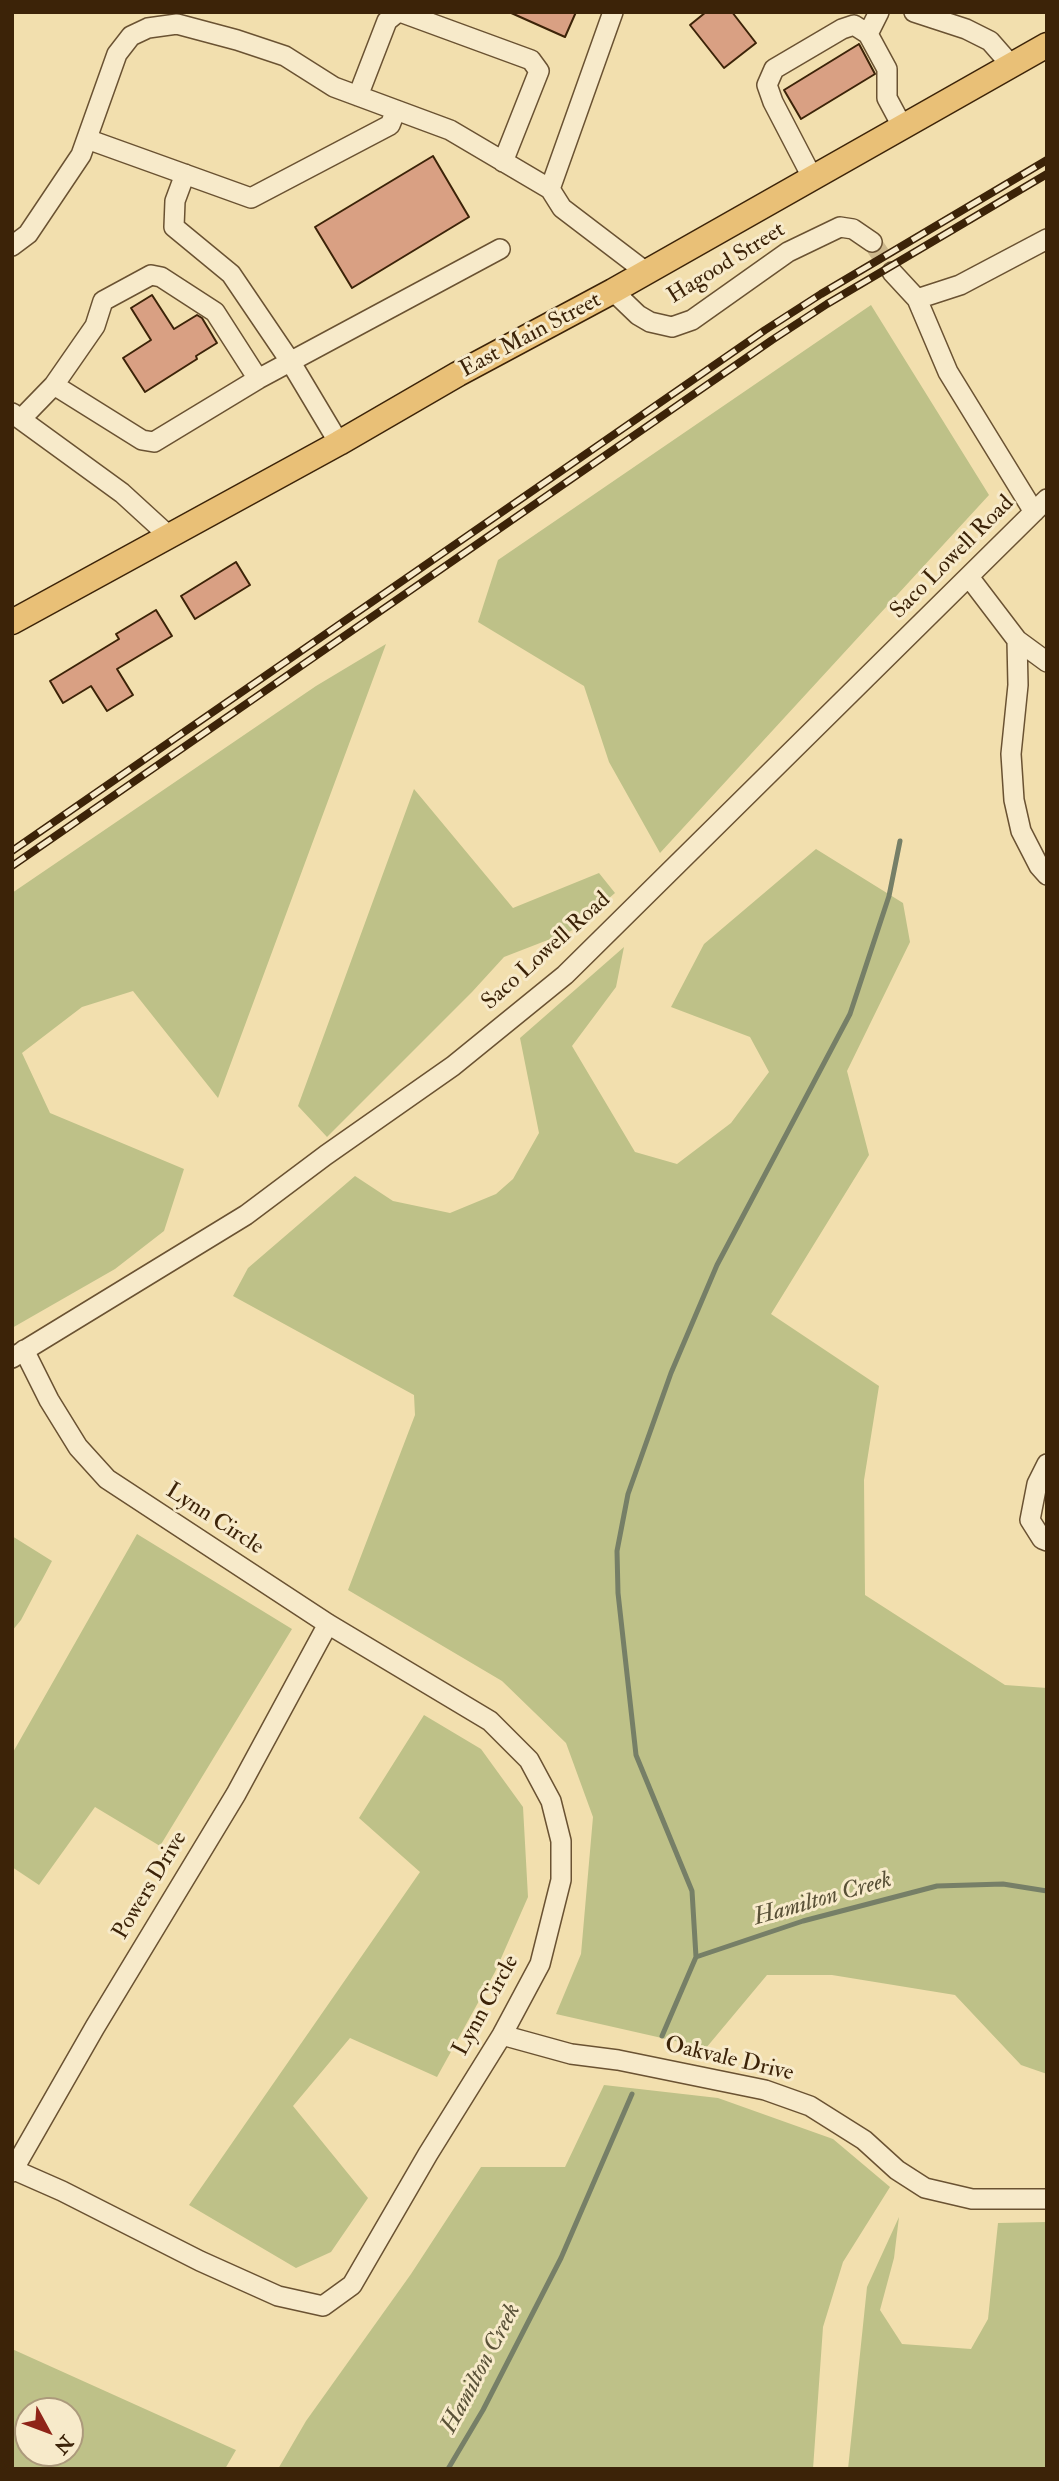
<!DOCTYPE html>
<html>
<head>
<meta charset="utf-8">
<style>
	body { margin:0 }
	#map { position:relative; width:1059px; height:2481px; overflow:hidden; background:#f2dfae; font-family:"IM FELL Double Pica",serif }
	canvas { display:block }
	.frame { position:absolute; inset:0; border:14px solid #3c2308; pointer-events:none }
	.north { position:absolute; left:14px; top:2397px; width:70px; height:70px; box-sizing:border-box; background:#f7eaca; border:2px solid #ac9a7c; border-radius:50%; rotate:131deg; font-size:19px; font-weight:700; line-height:28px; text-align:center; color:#3c2308 }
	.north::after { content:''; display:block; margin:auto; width:24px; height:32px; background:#8f2418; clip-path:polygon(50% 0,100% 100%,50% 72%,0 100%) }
</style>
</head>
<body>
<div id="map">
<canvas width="1059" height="2481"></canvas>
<div class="frame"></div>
<div class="north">N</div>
</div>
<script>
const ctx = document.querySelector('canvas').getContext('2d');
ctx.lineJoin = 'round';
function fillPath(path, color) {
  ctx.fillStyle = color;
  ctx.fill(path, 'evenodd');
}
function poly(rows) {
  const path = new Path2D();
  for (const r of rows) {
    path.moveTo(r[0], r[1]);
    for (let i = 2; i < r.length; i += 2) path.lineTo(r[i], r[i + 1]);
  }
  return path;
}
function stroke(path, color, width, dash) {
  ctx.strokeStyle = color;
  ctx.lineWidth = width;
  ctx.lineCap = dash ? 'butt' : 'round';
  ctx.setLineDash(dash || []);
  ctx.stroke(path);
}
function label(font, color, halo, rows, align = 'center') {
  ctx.font = font + ' "IM FELL Double Pica",serif';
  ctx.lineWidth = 6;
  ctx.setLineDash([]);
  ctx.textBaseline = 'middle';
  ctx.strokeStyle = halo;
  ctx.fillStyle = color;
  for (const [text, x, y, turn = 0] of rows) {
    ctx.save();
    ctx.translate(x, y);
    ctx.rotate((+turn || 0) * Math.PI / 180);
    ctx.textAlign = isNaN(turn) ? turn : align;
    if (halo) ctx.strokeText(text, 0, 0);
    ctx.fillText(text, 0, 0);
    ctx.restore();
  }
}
const green = poly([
	[871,305,989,495,660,853,609,762,584,686,478,622,498,560],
	[386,644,218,1098,133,991,82,1007,22,1053,50,1113,184,1169,164,1231,115,1269,12,1328,12,893,316,686],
	[414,789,513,908,599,873,615,893,571,931,504,957,472,992,327,1137,298,1106],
	[816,849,903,903,910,942,847,1071,869,1155,771,1314,879,1386,864,1480,865,1595,1005,1685,1047,1688,1047,2074,1021,2065,955,1995,832,1975,767,1975,706,2048,556,2014,581,1954,593,1817,566,1743,502,1681,348,1590,415,1415,414,1395,233,1296,248,1268,355,1176,393,1201,450,1213,496,1194,513,1179,539,1133,520,1038,624,947,616,987,572,1046,635,1152,677,1164,731,1123,769,1072,750,1037,671,1007,704,944],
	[137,1534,292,1629,160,1846,95,1807,39,1885,12,1867,12,1754],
	[12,1536,52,1561,21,1620,12,1631],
	[424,1715,481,1749,523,1807,528,1897,495,1972,437,2077,350,2038,293,2106,368,2198,331,2252,296,2268,189,2205,420,1872,359,1818],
	[604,2085,718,2098,833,2139,890,2187,843,2262,823,2327,813,2469,278,2469,306,2421,411,2274,481,2167,565,2167],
	[899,2217,894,2258,880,2310,902,2344,971,2349,988,2319,998,2223,1047,2222,1047,2469,848,2469,867,2287],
	[12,2349,236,2450,225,2469,12,2469],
	[70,2411,70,2453,28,2453,28,2411]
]);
const stream = poly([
	[696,1957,803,1921,937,1886,1003,1884,1047,1891],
	[662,2036,696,1957,692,1891,636,1755,618,1593,617,1551,628,1494,671,1373,717,1265,850,1014,889,896,900,841],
	[448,2469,483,2410,561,2258,632,2094]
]);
const building = poly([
	[509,12,576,12,565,37,509,12],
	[706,12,732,12,756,43,724,68,690,25,706,12],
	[859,44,875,74,801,119,784,90,859,44],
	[433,156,469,217,352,288,315,227,433,156],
	[152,295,174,329,197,315,202,318,217,343,196,356,197,359,145,392,123,358,151,340,131,308,152,295],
	[236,562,250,585,195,619,181,596,236,562],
	[156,610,172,636,117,669,133,695,107,711,91,686,63,703,50,681,119,639,116,634,156,610]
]);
const minorTunnel = poly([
	[872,242,892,272]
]);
const minor = poly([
	[400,12,531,60,539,71,503,162],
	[613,12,550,189,562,208,646,272],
	[914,12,966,29,990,41,1011,65],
	[868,34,879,12],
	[358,96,387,21,398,12],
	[87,139,251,198,390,125,396,110],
	[185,174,175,201,174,227,231,274,290,361,339,443],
	[812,177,773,102,767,85,774,69,842,29,854,25,868,34,887,69,887,98,902,126],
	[12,246,28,234,81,155,117,54,131,36,148,28,177,24,237,40,285,56,334,87,450,130,550,189],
	[892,272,917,299,960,285,1047,239],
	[613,291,638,315,650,322,672,327,692,320,788,252,840,227,853,229,872,242],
	[917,299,948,372,1034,512],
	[258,379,500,249],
	[12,413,122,493,169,536],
	[21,419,54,385,142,440,154,442,258,379,215,312,161,277,151,275,103,301,95,326,54,385],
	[969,577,1017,640,1047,662],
	[1017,640,1018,685,1011,754,1014,800,1021,831,1039,866,1047,875],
	[12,1358,246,1215,326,1155,453,1066,565,975,1047,499],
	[1047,1464,1037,1484,1030,1520,1042,1539,1047,1541],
	[502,2035,571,2054,618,2060,765,2090,810,2106,864,2140,897,2170,925,2188,972,2199,1047,2199],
	[12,2169,62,2191,200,2261,278,2296,323,2306,352,2285,428,2154,502,2035,540,1964,561,1880,561,1841,551,1801,529,1760,490,1721,328,1624,107,1479,78,1447,49,1400,24,1350],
	[12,2172,95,2027,236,1794,328,1624]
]);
const major = poly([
	[12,622,339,443,458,374,613,291,1047,45]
]);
const rail = poly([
	[12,851,765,330,821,294,1047,160],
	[12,866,772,340,827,304,1047,174]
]);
const streetNames = [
	["Hagood Street",727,264,-32],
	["East Main Street",531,336,-28],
	["Saco Lowell Road",953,558,-45],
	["Saco Lowell Road",547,952,-42],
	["Lynn Circle",214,1520,33],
	["Powers Drive",151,1886,-59],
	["Lynn Circle",487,2006,-61],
	["Oakvale Drive",729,2060,13]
];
const waterNames = [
	["Hamilton Creek",823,1900,-16],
	["Hamilton Creek",482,2369,-62]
];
fillPath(green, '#bec188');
stroke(stream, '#767f67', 5);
fillPath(building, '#d9a083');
stroke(building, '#3c2308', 2);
stroke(minorTunnel, '#ceb98d', 19, [19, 10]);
stroke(minor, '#6a5232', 22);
stroke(major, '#3c2308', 27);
stroke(minor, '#f7eaca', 19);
stroke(major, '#e9c077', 24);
stroke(rail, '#3c2308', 8);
stroke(rail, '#f7eaca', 5, [16]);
label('23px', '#3c2308', '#f7eaca', streetNames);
label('italic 24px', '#595137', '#f7eaca', waterNames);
</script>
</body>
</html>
